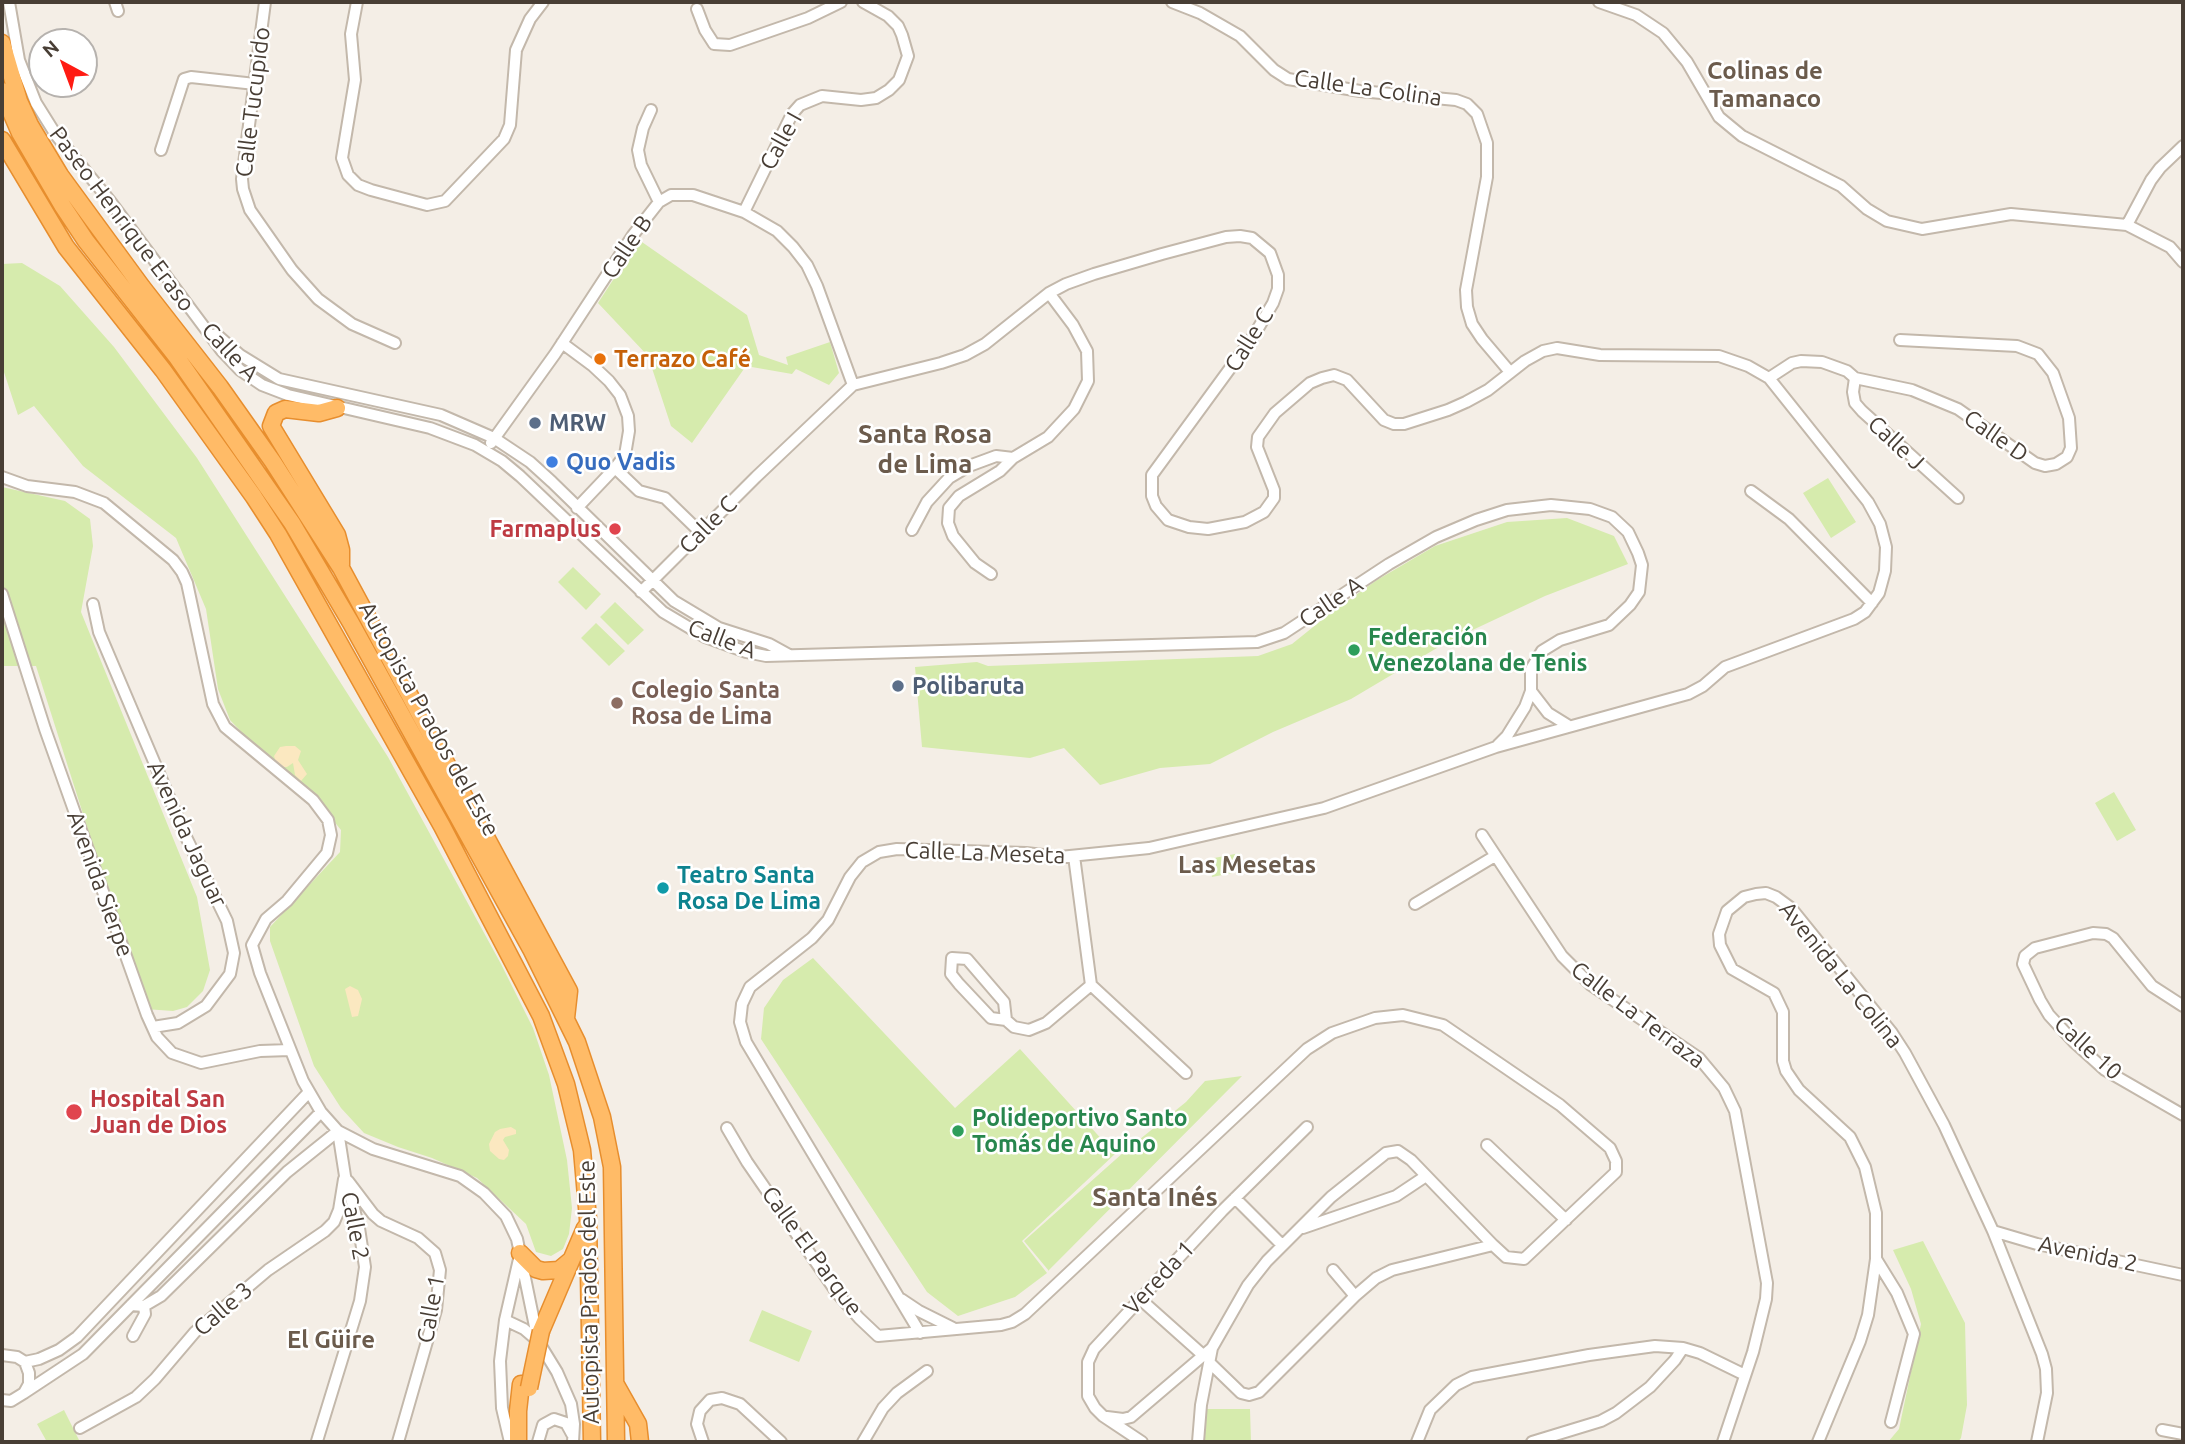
<!DOCTYPE html>
<html>
<head>
<meta charset="utf-8">
<style>
	body { margin:0 }
	#map { position:relative; width:2185px; height:1444px; overflow:hidden; background:#f4eee6; font-family:Ubuntu,sans-serif }
	canvas { display:block }
	.frame { position:absolute; inset:0; border:4px solid #483e35; pointer-events:none }
	.north { position:absolute; left:28px; top:28px; width:70px; height:70px; box-sizing:border-box; background:#fff; border:2px solid #b6b2ae; border-radius:50%; rotate:319deg; font-size:19px; font-weight:700; line-height:28px; text-align:center; color:#483e35 }
	.north::after { content:''; display:block; margin:auto; width:24px; height:32px; background:#ff1b13; clip-path:polygon(50% 0,100% 100%,50% 72%,0 100%) }
</style>
</head>
<body>
<div id="map">
<canvas width="2185" height="1444"></canvas>
<div class="frame"></div>
<div class="north">N</div>
</div>
<script>
const ctx = document.querySelector('canvas').getContext('2d');
ctx.lineJoin = 'round';
function fillPath(path, color) {
  ctx.fillStyle = color;
  ctx.fill(path, 'evenodd');
}
function poly(rows) {
  const path = new Path2D();
  for (const r of rows) {
    path.moveTo(r[0], r[1]);
    for (let i = 2; i < r.length; i += 2) path.lineTo(r[i], r[i + 1]);
  }
  return path;
}
function stroke(path, color, width, dash) {
  ctx.strokeStyle = color;
  ctx.lineWidth = width;
  ctx.lineCap = dash ? 'butt' : 'round';
  ctx.setLineDash(dash || []);
  ctx.stroke(path);
}
function label(font, color, halo, rows, align = 'center') {
  ctx.font = font + ' Ubuntu,sans-serif';
  ctx.lineWidth = 5;
  ctx.setLineDash([]);
  ctx.textBaseline = 'middle';
  ctx.strokeStyle = halo;
  ctx.fillStyle = color;
  for (const [text, x, y, turn = 0] of rows) {
    ctx.save();
    ctx.translate(x, y);
    ctx.rotate((+turn || 0) * Math.PI / 180);
    ctx.textAlign = isNaN(turn) ? turn : align;
    if (halo) ctx.strokeText(text, 0, 0);
    ctx.fillText(text, 0, 0);
    ctx.restore();
  }
}
const green = poly([
	[639,240,747,315,759,355,788,365,786,357,830,342,839,373,829,385,796,369,792,374,746,366,692,443,671,426,648,356,598,303],
	[22,263,60,286,114,347,197,458,388,757,501,964,533,1028,549,1075,567,1160,572,1208,569,1234,563,1249,551,1256,536,1252,526,1224,477,1178,432,1158,398,1147,364,1133,341,1108,314,1066,270,941,270,927,340,852,341,830,315,798,268,760,230,720,218,689,206,609,176,538,83,466,34,406,18,415,2,366,2,264],
	[1828,478,1856,522,1831,538,1803,493],
	[2,487,65,501,90,519,93,546,81,612,197,897,210,970,203,991,187,1007,173,1011,145,1009,36,666,2,666],
	[1567,518,1614,536,1628,564,1545,596,1447,642,1351,699,1273,732,1210,764,1160,768,1100,785,1064,748,1030,758,922,747,915,667,977,662,988,666,1258,656,1292,644,1333,611,1377,580,1435,546,1507,522],
	[573,567,601,594,586,610,558,582],
	[615,602,644,630,628,645,600,617],
	[596,623,625,651,609,666,581,638],
	[2114,792,2136,830,2117,841,2095,803],
	[1240,853,1243,871,1212,877,1209,859],
	[813,958,955,1108,1020,1049,1115,1154,1022,1241,1047,1273,1015,1297,958,1316,927,1292,761,1039,764,1008,783,980],
	[1242,1076,1049,1270,1049,1271,1024,1241,1124,1152,1186,1102,1205,1081],
	[1923,1241,1965,1323,1967,1405,1961,1438,1958,1442,1888,1442,1899,1429,1921,1324,1911,1289,1893,1250],
	[762,1310,812,1331,799,1362,749,1341],
	[1205,1409,1250,1409,1251,1442,1204,1442],
	[64,1410,80,1442,47,1442,37,1424]
]);
const sand = poly([
	[286,746,295,746,301,751,298,760,307,774,301,781,295,775,293,763,287,767,279,767,276,763,274,756,280,747],
	[350,986,358,990,362,999,358,1016,352,1017,345,989],
	[511,1127,516,1130,516,1134,505,1137,503,1140,509,1150,508,1156,504,1160,499,1159,490,1151,489,1144,495,1132,500,1129]
]);
const minor = poly([
	[9,2,19,60,36,103,56,135,110,201,222,351,240,370,262,385,288,395,430,428,475,445,502,461,520,476,663,612,705,637,746,652,766,656,1257,642,1284,633,1389,564,1436,537,1476,520,1507,510,1551,505,1590,509,1612,517,1628,532,1638,553,1642,565,1639,592,1630,605,1609,625,1560,640,1542,651,1531,669,1531,691,1525,707,1507,736,1498,745],
	[115,2,118,11],
	[265,2,242,179,243,189,250,210,292,270,318,299,352,324,395,343],
	[357,2,351,34,355,80,342,158,348,175,358,185,371,190,427,205,445,201,504,139,510,125,516,50,530,19,543,2],
	[1172,2,1200,13,1240,36,1274,70,1288,79,1360,91,1456,100,1467,104,1477,114,1487,143,1487,177,1466,290,1467,307,1472,324,1482,339,1510,372],
	[1599,2,1636,15,1663,33,1687,62,1719,117,1742,136,1841,186,1867,209,1887,221,1922,229,2011,214,2127,225,2170,247,2183,262],
	[697,9,705,30,714,44,730,45,808,18,841,2],
	[651,110,643,128,638,150,641,165,659,202],
	[161,150,184,79,191,77,255,84],
	[744,212,792,114,800,105,822,96,861,100,876,98,889,90,899,80,908,56,902,35,898,26,888,16,863,2],
	[2127,225,2151,180,2160,168,2183,146],
	[216,334,240,355,279,379,441,415,494,438,530,462,552,482,674,601,719,628,769,644,789,655],
	[562,343,593,366,609,381,620,395,628,416,629,431,625,455,615,468,577,508],
	[1769,378,1792,363,1801,361,1822,362,1847,371,1855,378,1912,390,1958,409,2035,463,2045,466,2056,464,2067,457,2071,448,2069,418,2053,373,2038,354,2017,346,1900,340],
	[1855,378,1853,392,1855,403,1862,411,1958,498],
	[491,443,555,354,633,235,659,202,671,195,693,195,744,212,777,231,793,247,807,265,817,286,853,385],
	[615,468,639,491,665,498,701,533],
	[2,477,27,486,75,492,104,503,173,560,182,572,187,583,213,704,225,727,313,800,328,820,331,835,327,853,287,901,266,919,252,945,260,973,303,1081,321,1112,338,1131,373,1149,460,1176,484,1193,506,1216,517,1239,538,1341,557,1372,571,1404,574,1424,573,1442],
	[1751,491,1789,519,1872,603],
	[912,530,927,502,949,478,969,466,996,456,1013,458],
	[991,574,975,563,953,536,948,523,949,508,959,496,1000,471,1013,458,1048,437,1074,409,1088,381,1087,351,1073,325,1049,293],
	[641,592,756,477,853,385,941,363,965,355,985,344,1049,293,1066,284,1094,274,1162,254,1226,237,1240,236,1252,238,1270,253,1278,275,1278,289,1273,303,1253,337,1152,475,1152,496,1156,506,1168,520,1189,527,1208,529,1245,522,1264,512,1274,498,1274,490,1257,447,1258,437,1275,413,1310,383,1322,378,1334,375,1347,380,1384,420,1394,424,1404,424,1448,410,1466,402,1488,390,1525,361,1543,351,1557,348,1600,355,1719,356,1748,366,1769,378,1868,502,1880,524,1886,547,1885,571,1879,593,1865,612,1854,619,1725,667,1703,686,1688,694,1496,747,1324,808,1149,848,1060,857,1026,853,897,849,879,852,862,862,850,877,828,920,812,938,750,987,742,1004,740,1022,746,1042,920,1333],
	[2,594,45,729,147,1015,157,1037,172,1053,201,1063,260,1051,290,1050],
	[93,604,99,632,186,837,227,921,234,953,230,974,206,1006,178,1023,153,1027],
	[1531,691,1548,713,1569,726],
	[1482,835,1562,956,1591,985,1699,1058,1724,1088,1735,1111,1767,1283,1766,1299,1753,1352,1723,1442],
	[1074,856,1091,985],
	[1415,904,1495,856],
	[1091,985,1186,1073],
	[2183,1006,2152,986,2113,938,2106,934,2093,933,2035,948,2025,956,2023,964,2040,1000,2049,1015,2074,1042,2105,1070,2183,1115],
	[1006,1020,1004,1002,967,959,952,958,951,974,959,984,991,1018,1006,1020,1014,1027,1029,1030,1046,1023,1091,985],
	[727,1128,747,1162,837,1293,859,1318,878,1336,1001,1325,1012,1322,1025,1314,1307,1049,1332,1033,1375,1018,1403,1015,1443,1025,1560,1105,1610,1148,1616,1161,1616,1172,1524,1259,1506,1257,1493,1245,1392,1270,1376,1278,1355,1296,1259,1392,1249,1395,1241,1393,1210,1363],
	[1487,1145,1566,1220],
	[348,1181,373,1214,381,1221,418,1238,435,1253,440,1270,436,1310,398,1442],
	[1235,1198,1282,1245],
	[1303,1228,1396,1196,1426,1176],
	[1993,1231,2037,1244,2183,1275],
	[1876,1259,1897,1293,1914,1334,1891,1422],
	[1333,1270,1355,1296],
	[1139,1298,1204,1356],
	[901,1299,919,1311,953,1328],
	[131,1305,144,1306,161,1296,287,1172,338,1131,345,1176,359,1228,365,1267,360,1301,317,1441],
	[505,1320,524,1329,538,1341],
	[133,1336,145,1314,144,1306],
	[2,1355,17,1357,25,1362,29,1373,29,1384,24,1393,11,1401,2,1400],
	[25,1362,39,1359,59,1350,77,1337,309,1092],
	[24,1393,83,1354,321,1112],
	[1107,1417,1123,1419,1131,1417,1212,1348],
	[80,1428,136,1397,155,1379,195,1332,268,1270,325,1231,334,1222,339,1210,344,1179],
	[2162,1430,2183,1434],
	[510,1442,502,1408,500,1361,505,1320,519,1259],
	[538,1442,543,1425,554,1419,566,1423,572,1434],
	[703,1442,697,1424,700,1411,710,1400,722,1398,740,1404,781,1442],
	[863,1442,883,1408,897,1393,927,1371],
	[1142,1442,1103,1416,1095,1408,1088,1396,1088,1362,1094,1349,1222,1211,1307,1127],
	[1198,1442,1201,1405,1212,1348,1248,1285,1267,1261,1331,1197,1386,1153,1398,1151,1411,1160,1493,1245],
	[1417,1442,1430,1410,1456,1385,1472,1377,1589,1355,1655,1346,1683,1348,1700,1353,1745,1375],
	[1532,1442,1601,1421,1616,1413,1650,1387,1675,1360,1683,1348],
	[1818,1442,1860,1341,1868,1315,1876,1259,1876,1213,1865,1167,1850,1137,1799,1090,1786,1071,1783,1061,1783,1012,1774,993,1732,969,1720,945,1719,934,1727,911,1744,897,1756,894,1766,893,1776,897,1791,908,1892,1033,1905,1053,1944,1125,1993,1231,2042,1354,2046,1369,2047,1393,2037,1442]
]);
const highway = poly([
	[2,43,19,101,30,125,60,175,142,287,220,387,273,462,341,568,569,991,566,1018],
	[2,91,20,133,62,205,86,241,176,356,292,523,351,623,532,951,577,1042,602,1117,612,1167,616,1442],
	[2,140,66,247,163,370,254,497,278,534,442,826,541,1016,566,1084,582,1150,588,1219,592,1442],
	[337,408,319,413,285,409,276,413,271,426,337,535,341,550,341,565],
	[520,1253,536,1269,543,1271,559,1270,571,1260],
	[541,1331,585,1228],
	[616,1385,638,1424,640,1442],
	[518,1442,518,1411,521,1384]
]);
const highwayBridge = poly([
	[529,1388,541,1331]
]);
const markers = [
	[600,359,7,"#e8710a"],
	[535,423,7,"#5c6f8a"],
	[552,462,7,"#3f7fe0"],
	[615,529,7,"#e0444e"],
	[1354,650,7,"#2e9e5b"],
	[898,686,7,"#5c6f8a"],
	[617,703,7,"#8d6e63"],
	[663,888,7,"#0f9aa8"],
	[74,1112,9,"#e0444e"],
	[958,1131,7,"#2e9e5b"]
];
const streetNames = [
	["Calle La Colina",1368,88,8],
	["Calle Tucupido",253,102,-83],
	["Calle I",781,141,-61],
	["Paseo Henrique Eraso",122,219,53],
	["Calle B",627,247,-56],
	["Calle C",1249,340,-58],
	["Calle A",230,352,47],
	["Calle D",1996,436,35],
	["Calle J",1896,443,43],
	["Calle C",708,525,-45],
	["Calle A",1331,602,-34],
	["Calle A",722,639,21],
	["Autopista Prados del Este",429,719,61],
	["Avenida Jaguar",187,834,65],
	["Calle La Meseta",985,853,2],
	["Avenida Sierpe",100,884,70],
	["Avenida La Colina",1841,975,51],
	["Calle La Terraza",1638,1015,37],
	["Calle 10",2088,1048,42],
	["Calle 2",355,1226,79],
	["Calle El Parque",812,1251,54],
	["Avenida 2",2088,1254,12],
	["Vereda 1",1159,1278,-47],
	["Autopista Prados del Este",589,1292,-91],
	["Calle 3",223,1309,-41],
	["Calle 1",431,1309,-80]
];
const foodNames = [
	["Terrazo Café",614,359]
];
const serviceNames = [
	["MRW",549,423],
	["Polibaruta",912,686]
];
const shopNames = [
	["Quo Vadis",566,462]
];
const healthNames = [
	["Farmaplus",601,529],
	["Hospital San",90,1099,"left"],
	["Juan de Dios",90,1125,"left"]
];
const leisureNames = [
	["Federación",1368,637],
	["Venezolana de Tenis",1368,663],
	["Polideportivo Santo",972,1118],
	["Tomás de Aquino",972,1144]
];
const educationNames = [
	["Colegio Santa",631,690],
	["Rosa de Lima",631,716]
];
const cultureNames = [
	["Teatro Santa",677,875],
	["Rosa De Lima",677,901]
];
const neighbourhoodNames = [
	["Colinas de",1765,71],
	["Tamanaco",1765,99],
	["Las Mesetas",1247,865],
	["El Güire",331,1340]
];
const quarterNames = [
	["Santa Rosa",925,434],
	["de Lima",925,464],
	["Santa Inés",1155,1197]
];
fillPath(green, '#d6ebad');
fillPath(sand, '#fbe8c0');
stroke(minor, '#c3b8ab', 14);
stroke(highway, '#e78e2e', 19);
stroke(minor, '#fff', 10);
stroke(highway, '#ffbb67', 16);
stroke(highwayBridge, '#e78e2e', 19, []);
stroke(highwayBridge, '#ffbb67', 16);
for (const [x, y, r, color] of markers) {
  const dot = new Path2D();
  dot.arc(x, y, r, 0, 2 * Math.PI);
  ctx.fillStyle = color;
  ctx.fill(dot);
  stroke(dot, '#fff', 2.5);
}
label('23px', '#483e35', '#fff', streetNames);
label('bold 23px', '#c56008', '#fff', foodNames, 'left');
label('bold 23px', '#4e5e75', '#fff', serviceNames, 'left');
label('bold 23px', '#366cbe', '#fff', shopNames, 'left');
label('bold 23px', '#be3a42', '#fff', healthNames, 'right');
label('bold 23px', '#27864d', '#fff', leisureNames, 'left');
label('bold 23px', '#785e54', '#fff', educationNames, 'left');
label('bold 23px', '#0d838f', '#fff', cultureNames, 'left');
label('bold 24px', '#6b5b4c', '#fff', neighbourhoodNames);
label('bold 26px', '#6b5b4c', '#fff', quarterNames);
</script>
</body>
</html>
